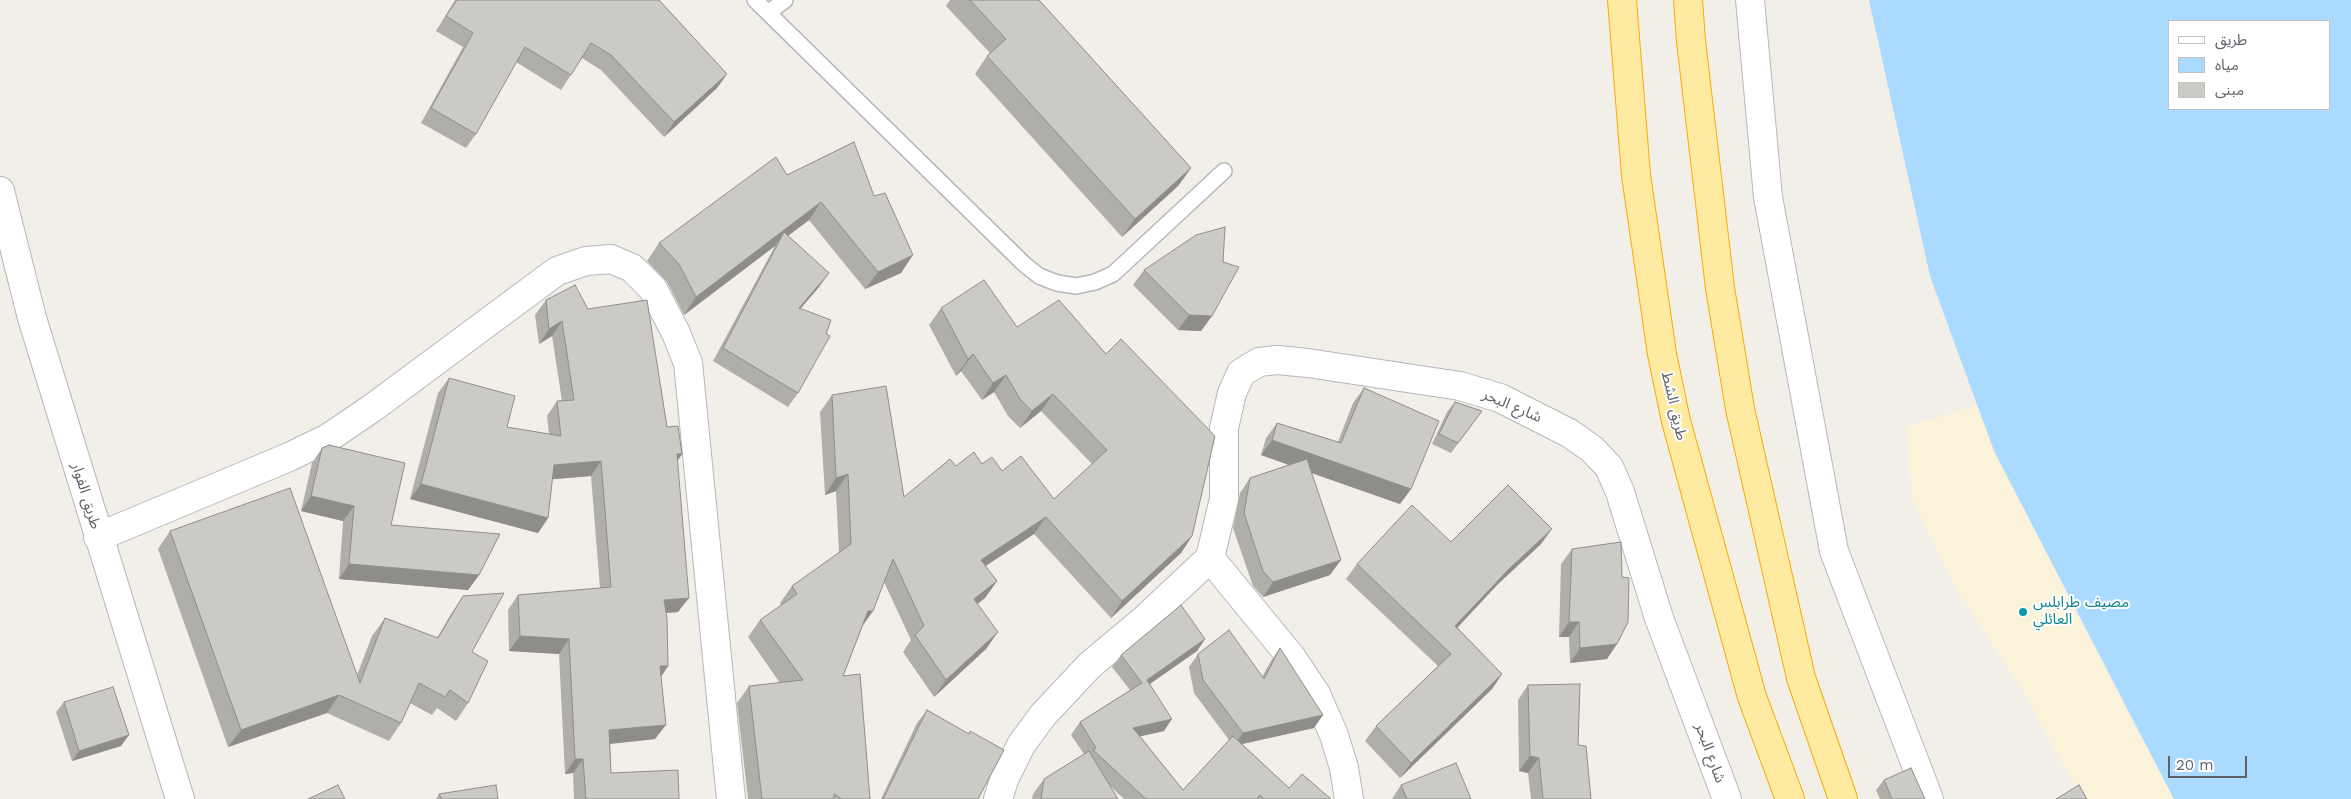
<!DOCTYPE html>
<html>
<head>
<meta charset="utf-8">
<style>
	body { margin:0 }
	#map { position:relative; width:2351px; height:799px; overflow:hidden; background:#f1efe8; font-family:"Work Sans","Noto Sans Arabic",sans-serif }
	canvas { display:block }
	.legend { position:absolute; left:2168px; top:20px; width:162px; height:90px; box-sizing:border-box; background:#fff; border:1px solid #bfc1c3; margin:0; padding:6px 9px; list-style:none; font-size:15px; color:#5f6368 }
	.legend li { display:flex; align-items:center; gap:10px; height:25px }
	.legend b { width:25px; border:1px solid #bfc1c3 }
	.scale { position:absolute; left:2168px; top:756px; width:79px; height:22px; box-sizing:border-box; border:2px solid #5f6368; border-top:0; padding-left:6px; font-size:15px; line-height:18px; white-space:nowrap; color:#5f6368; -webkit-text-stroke:4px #fff; paint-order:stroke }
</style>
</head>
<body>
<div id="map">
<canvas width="2351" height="799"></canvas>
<ul class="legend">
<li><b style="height:6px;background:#fff"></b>طريق</li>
<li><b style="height:14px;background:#aadaff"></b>مياه</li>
<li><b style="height:14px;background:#cccac5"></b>مبنى</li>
</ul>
<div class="scale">20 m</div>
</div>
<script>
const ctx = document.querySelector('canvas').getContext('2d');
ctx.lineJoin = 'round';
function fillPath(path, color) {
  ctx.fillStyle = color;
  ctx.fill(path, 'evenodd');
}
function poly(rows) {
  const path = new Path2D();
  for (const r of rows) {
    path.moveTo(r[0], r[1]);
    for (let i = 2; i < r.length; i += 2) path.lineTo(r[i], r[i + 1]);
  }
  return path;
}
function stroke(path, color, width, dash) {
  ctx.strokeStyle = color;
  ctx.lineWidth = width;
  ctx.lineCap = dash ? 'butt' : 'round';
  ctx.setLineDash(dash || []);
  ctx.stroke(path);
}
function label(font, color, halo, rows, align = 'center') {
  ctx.font = font + ' "Work Sans","Noto Sans Arabic",sans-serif';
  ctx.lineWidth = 4;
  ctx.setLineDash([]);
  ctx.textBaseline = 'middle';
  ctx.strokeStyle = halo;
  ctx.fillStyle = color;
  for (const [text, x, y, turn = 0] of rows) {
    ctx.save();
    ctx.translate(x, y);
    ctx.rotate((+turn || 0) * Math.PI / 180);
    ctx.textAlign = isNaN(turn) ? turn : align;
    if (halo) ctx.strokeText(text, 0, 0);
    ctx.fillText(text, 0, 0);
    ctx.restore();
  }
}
const sand = poly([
	[1979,405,1994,451,2136,729,2175,799,2087,799,2061,762,2031,704,1951,580,1912,497,1907,427]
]);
const water = poly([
	[1869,0,2351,0,2351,799,2174,799,1994,451,1930,276],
	[2170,21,2330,21,2330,109,2170,109]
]);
const service = poly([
	[755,0,1024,264,1039,276,1057,283,1076,286,1095,282,1113,274,1224,171],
	[768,13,785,0]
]);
const minor = poly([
	[1750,0,1768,197,1834,551,1929,799],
	[0,191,32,318,180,799],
	[98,537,289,457,328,438,371,409,557,271,586,261,611,259,632,268,653,289,676,333,688,363,731,799],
	[1210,558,1224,499,1224,428,1232,393,1241,373,1259,362,1277,360,1308,363,1460,386,1500,398,1569,433,1592,449,1609,467,1620,492,1659,618,1727,799],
	[1210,558,1292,658,1316,694,1334,735,1344,768,1349,799],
	[998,799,1004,780,1021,745,1043,715,1090,665,1145,619,1210,558]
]);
const trunk = poly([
	[1622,0,1636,175,1662,354,1676,421,1752,697,1790,799],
	[1688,0,1691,41,1720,288,1740,409,1801,678,1843,799]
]);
const wall = poly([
	[455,0,659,0,727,74,717,88,664,137,601,70,582,58,561,90,516,62,476,134,466,148,421,123,463,47,436,31],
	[950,0,1039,0,1191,168,1178,186,1122,237,975,74,987,56,990,53,946,6],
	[854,142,901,273,865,289,809,220,788,236,819,287,800,308,798,393,788,407,713,361,775,246,684,315,667,282,647,261,659,243,787,175],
	[1144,270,1212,316,1201,331,1178,330,1133,285],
	[546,300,588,309,667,427,682,454,677,461,678,612,666,613,668,666,661,677,655,739,610,744,611,773,679,799,574,799,573,773,565,774,559,654,509,651,508,610,518,595,600,588,591,476,552,479,548,518,538,533,410,499,438,393,449,378,507,427,549,434,547,416,557,401,562,401,552,336,539,344,535,315],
	[941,308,1017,327,1192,536,1181,553,1111,618,1034,534,985,566,997,581,985,598,977,604,986,649,934,697,903,652,911,640,884,582,863,625,843,676,870,799,748,799,737,703,749,686,780,683,748,637,760,620,781,605,780,603,792,586,839,553,836,491,825,495,820,412,832,395,904,497,956,466,982,464,1002,471,1054,499,1092,464,1041,411,1020,428,1008,416,994,392,982,400,961,371,956,376,929,325],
	[1364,388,1411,489,1400,504,1311,473,1330,575,1263,597,1253,586,1233,528,1240,493,1250,478,1289,465,1261,455,1266,438,1277,423,1338,442,1353,403],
	[1455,402,1482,411,1451,453,1432,444,1447,412],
	[322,448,391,525,479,575,468,590,339,579,343,521,301,511,312,463],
	[170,531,357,675,372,636,385,618,437,638,451,614,463,596,472,652,468,703,456,721,437,708,432,715,410,703,401,723,389,741,327,713,228,747,158,549],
	[1451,542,1541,544,1498,584,1457,627,1502,674,1492,689,1400,778,1365,741,1376,726,1438,666,1346,579,1357,564],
	[1572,549,1607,659,1570,663,1569,637,1559,637,1561,564],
	[1205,639,1197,651,1150,684,1164,731,1140,736,1183,790,1229,740,1194,693,1189,667,1198,654,1262,677,1271,661,1280,648,1314,728,1242,744,1289,788,1331,799,1124,799,1109,785,1118,799,1032,799,1033,794,1044,779,1084,754,1071,735,1080,722,1130,690,1112,667,1121,655],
	[1528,685,1578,745,1591,799,1531,799,1528,773,1519,771,1518,700],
	[64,702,121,746,72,761,56,712],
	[927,710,968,734,970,731,978,799,881,799,917,723],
	[1884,780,1925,799,1880,799,1876,790],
	[1401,785,1471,799,1392,799],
	[439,794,498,799,436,799]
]);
const shadedWall = poly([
	[727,74,717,88,664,137,674,122],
	[1191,168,1178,186,1122,237,1135,219],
	[821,202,809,220,778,243,784,232,775,246,684,315,696,297],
	[913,255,901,273,865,289,878,272],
	[829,273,819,287,789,322,799,308],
	[1189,315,1212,316,1201,331,1178,330],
	[562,321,552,336,539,344,549,329],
	[973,354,961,371,956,376,968,359],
	[1006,375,994,392,982,400,993,383],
	[1053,394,1041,411,1020,428,1032,411],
	[1272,440,1411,489,1400,504,1261,455],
	[677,454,682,454,672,469],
	[601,461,591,476,544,480,554,465],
	[848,474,836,491,825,495,836,478],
	[421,484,548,518,538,533,410,499],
	[311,496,354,506,343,521,301,511],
	[1046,517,1034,534,969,577,981,560],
	[1552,529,1541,544,1498,584,1445,641,1455,626,1509,569],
	[1192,536,1181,553,1111,618,1122,601],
	[1341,560,1330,575,1263,597,1273,582],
	[349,564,479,575,468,590,339,579],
	[997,581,985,598,962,616,974,599],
	[689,598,678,612,653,614,664,600],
	[868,611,873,611,861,628],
	[1569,622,1579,622,1569,637,1559,637],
	[998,632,986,649,934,697,946,680],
	[520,636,569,639,559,654,509,651],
	[1205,639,1197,651,1138,692,1147,680],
	[1617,644,1607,659,1570,663,1580,648],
	[660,666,668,666,658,681],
	[1502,674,1492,689,1400,778,1411,763],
	[339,695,327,713,228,747,241,730],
	[1323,715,1314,728,1233,746,1243,733],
	[1172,719,1164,731,1124,740,1133,728],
	[666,725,655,739,599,745,609,730],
	[129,735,121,746,72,761,79,751],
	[1530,756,1539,758,1528,773,1519,771],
	[575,759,583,759,573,773,565,774]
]);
const building = poly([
	[457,0,659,0,727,74,674,122,611,55,591,43,571,75,525,47,476,134,431,108,473,33,446,16,457,0],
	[970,0,1039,0,1191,168,1135,219,987,56,1006,39,970,0],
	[854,142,874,196,885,193,913,255,878,272,821,202,696,297,679,264,659,243,776,157,787,175,854,142],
	[1225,227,1223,262,1239,267,1212,316,1189,315,1144,270,1196,235,1225,227],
	[784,232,829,273,799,308,831,320,826,334,830,336,798,393,723,348,784,232],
	[984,280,1017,327,1059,300,1106,354,1121,339,1215,436,1192,536,1122,601,1046,517,981,560,997,581,974,599,998,632,946,680,915,635,924,626,893,559,873,611,868,611,843,676,860,674,870,799,842,799,834,794,834,799,762,799,749,686,803,680,760,620,797,594,792,586,851,544,848,474,836,478,832,395,886,386,904,497,950,459,956,466,974,452,982,464,992,457,1002,471,1021,456,1054,499,1107,450,1053,394,1032,411,1020,399,1006,375,993,383,973,354,968,359,941,308,984,280],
	[575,285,588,309,647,300,667,427,678,426,682,454,677,454,689,598,664,600,667,618,668,666,660,666,666,725,609,730,611,773,678,770,679,799,586,799,583,759,575,759,569,639,520,636,518,595,611,587,601,461,554,465,548,518,421,484,449,378,515,396,507,427,561,436,557,401,574,400,562,321,549,329,546,300,575,285],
	[1364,388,1439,421,1411,489,1272,440,1277,423,1341,443,1364,388],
	[1455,402,1482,411,1458,443,1439,434,1455,402],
	[329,445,405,463,391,525,500,534,479,575,349,564,354,506,311,496,322,448,329,445],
	[1307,459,1341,560,1273,582,1263,571,1244,513,1250,478,1307,459],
	[1508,485,1552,529,1509,569,1455,626,1502,674,1411,763,1376,726,1451,654,1357,564,1412,505,1451,542,1508,485],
	[290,488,360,683,385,618,438,638,463,596,504,593,472,652,488,661,468,703,450,690,445,697,419,683,401,723,339,695,241,730,170,531,290,488],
	[1621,542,1622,577,1629,578,1628,622,1617,644,1580,648,1579,622,1569,622,1572,549,1621,542],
	[1181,605,1205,639,1147,680,1172,719,1133,728,1183,790,1233,736,1289,788,1302,774,1331,799,1264,799,1260,795,1257,799,1146,799,1093,750,1096,748,1080,722,1142,683,1121,655,1181,605],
	[1229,630,1264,679,1280,648,1323,715,1243,733,1203,680,1198,654,1229,630],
	[1580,684,1578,745,1586,746,1591,799,1543,799,1539,758,1530,756,1528,685,1580,684],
	[113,687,129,735,79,751,64,702,113,687],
	[927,710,969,734,970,731,1004,750,978,799,883,799,927,710],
	[1089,751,1118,799,1041,799,1044,779,1089,751],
	[1456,763,1471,799,1407,799,1401,785,1456,763],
	[1911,768,1925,799,1892,799,1884,780,1911,768],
	[338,785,345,799,308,799,338,785],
	[496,785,498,799,442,799,439,794,496,785],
	[2079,785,2087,799,2056,799,2079,785]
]);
const markers = [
	[2023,612,5,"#0f9aa8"]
];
const streetNames = [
	["شارع البحر",1512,406,23],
	["طريق الشط",1674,406,77],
	["طريق الفوار",86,496,73],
	["شارع البحر",1710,753,70]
];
const cultureNames = [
	["مصيف طرابلس",2033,603],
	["العائلي",2033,620]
];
fillPath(sand, '#fbf3d9');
fillPath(water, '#aadaff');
stroke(service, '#b5b8bc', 18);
stroke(minor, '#b5b8bc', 30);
stroke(trunk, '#f9ab00', 30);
stroke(service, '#fff', 15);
stroke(minor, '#fff', 28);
stroke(trunk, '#feeaa1', 28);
fillPath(wall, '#afaea9');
fillPath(shadedWall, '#8f8d8a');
fillPath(building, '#cccac5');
stroke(building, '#8f8d8a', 1);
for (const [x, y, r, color] of markers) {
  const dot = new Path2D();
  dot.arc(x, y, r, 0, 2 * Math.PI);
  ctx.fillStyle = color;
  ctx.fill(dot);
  stroke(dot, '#fff', 2);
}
label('15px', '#5f6368', '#fff', streetNames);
label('15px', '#0d838f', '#fff', cultureNames, 'left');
</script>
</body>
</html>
